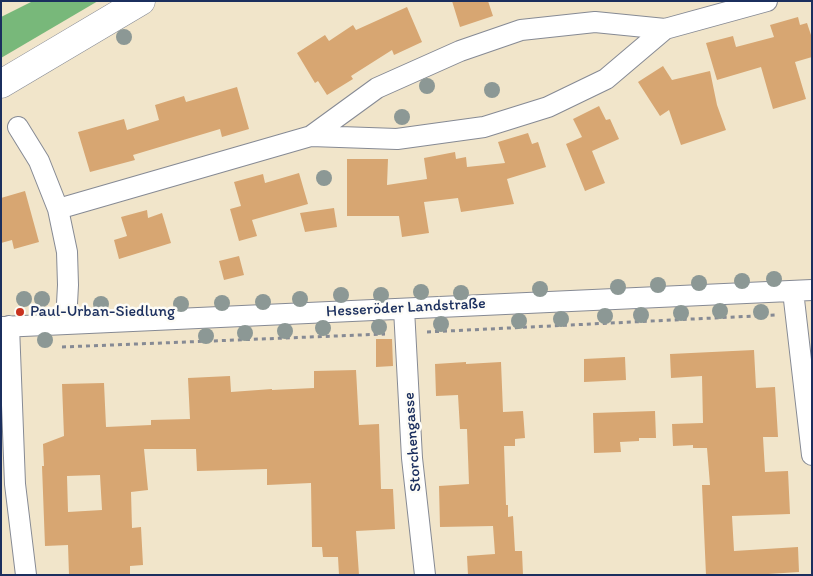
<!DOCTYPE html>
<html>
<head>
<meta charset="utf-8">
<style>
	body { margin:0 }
	#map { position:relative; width:813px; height:576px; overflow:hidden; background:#f1e5ca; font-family:Itim,sans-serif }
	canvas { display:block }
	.frame { position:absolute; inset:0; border:2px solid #1b2f5e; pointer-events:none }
</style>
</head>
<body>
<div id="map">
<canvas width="813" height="576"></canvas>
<div class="frame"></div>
</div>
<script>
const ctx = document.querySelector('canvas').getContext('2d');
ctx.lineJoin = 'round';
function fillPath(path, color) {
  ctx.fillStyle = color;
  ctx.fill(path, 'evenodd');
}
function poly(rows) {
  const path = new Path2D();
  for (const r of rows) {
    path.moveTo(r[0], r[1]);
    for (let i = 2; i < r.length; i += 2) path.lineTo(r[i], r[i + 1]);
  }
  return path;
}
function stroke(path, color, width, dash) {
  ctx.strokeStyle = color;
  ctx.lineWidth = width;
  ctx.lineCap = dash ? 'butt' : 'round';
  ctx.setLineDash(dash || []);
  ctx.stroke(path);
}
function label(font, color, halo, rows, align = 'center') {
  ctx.font = font + ' Itim,sans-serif';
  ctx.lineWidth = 5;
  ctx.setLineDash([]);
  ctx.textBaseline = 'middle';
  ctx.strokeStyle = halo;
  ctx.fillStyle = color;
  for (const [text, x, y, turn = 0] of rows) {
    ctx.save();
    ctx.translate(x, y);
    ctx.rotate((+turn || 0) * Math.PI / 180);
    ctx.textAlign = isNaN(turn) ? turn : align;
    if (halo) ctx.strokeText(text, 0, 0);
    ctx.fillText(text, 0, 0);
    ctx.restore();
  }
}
const forest = poly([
	[33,1,98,1,1,58,1,17]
]);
const building = poly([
	[452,1,488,1,493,16,460,27],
	[407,7,422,42,394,55,392,50,351,76,353,79,327,95,318,81,315,83,297,53,325,35,329,41,353,25,356,30],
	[798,17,800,25,807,23,812,38,812,57,795,62,806,99,773,109,761,67,717,80,706,43,733,36,736,47,774,37,770,25],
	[663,66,672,80,710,71,717,105,726,130,681,145,669,110,660,116,638,82],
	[237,87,249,129,222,137,220,129,133,155,135,160,90,172,78,132,124,119,127,130,159,120,155,105,184,96,186,102],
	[599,106,606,120,610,119,619,139,592,151,605,183,585,191,566,144,582,137,573,119],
	[528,133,532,144,538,142,546,167,507,179,514,204,461,212,458,198,424,202,429,233,402,237,399,216,347,216,347,159,388,159,387,185,427,179,424,158,455,152,456,159,466,157,467,167,505,163,498,142],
	[299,173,308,204,252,220,257,236,239,241,230,209,241,206,234,182,263,174,265,183],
	[25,191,39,242,14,249,12,240,1,243,1,198],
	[334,208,337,227,305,232,300,213],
	[147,210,148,218,162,213,171,243,119,259,114,240,127,236,121,217],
	[239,256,244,275,224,280,219,261],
	[376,339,392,339,393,366,376,367],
	[754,350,756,388,775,387,778,437,763,437,765,472,788,471,790,514,732,516,734,551,798,547,799,572,753,575,706,575,702,485,710,485,707,448,693,448,693,445,673,446,672,424,703,423,702,376,671,378,670,354],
	[625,357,626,380,584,382,584,359],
	[466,362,466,364,501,362,503,412,523,411,525,438,515,439,515,446,504,446,506,505,508,505,508,517,513,516,515,551,522,551,523,575,468,575,467,556,495,554,493,526,440,527,439,486,469,484,467,429,460,429,458,395,436,396,435,364],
	[356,370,359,425,379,424,381,489,393,489,395,529,356,531,359,575,339,575,338,557,323,557,322,547,312,547,311,483,267,485,267,469,197,471,196,449,144,449,148,490,131,492,132,528,141,527,143,565,130,566,130,575,69,575,68,545,45,546,42,466,44,466,43,444,64,436,62,384,104,383,106,427,151,425,151,420,190,419,188,378,230,376,231,392,272,389,272,390,314,388,314,371],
	[100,475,102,510,68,512,67,476],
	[655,411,656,438,639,438,639,441,620,442,621,452,594,453,593,413]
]);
const path = poly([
	[427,332,775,315],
	[62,347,385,334]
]);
const minor = poly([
	[18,127,39,161,58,209,67,252,68,285,66,323],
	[311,136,377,88,460,51,521,30,595,22,665,29,767,1],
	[58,209,311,136,397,139,484,127,548,107,606,79,665,29],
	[793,291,812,455],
	[404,309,412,458,425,575],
	[9,326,15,484,26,575],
	[1,327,812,290]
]);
const secondary = poly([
	[1,84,141,1]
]);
const trees = [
	[124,37],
	[427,86],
	[492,90],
	[402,117],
	[324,178],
	[774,279],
	[742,281],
	[699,283],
	[658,285],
	[618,287],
	[540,289],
	[421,292],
	[461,293],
	[341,295],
	[381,295],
	[24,299],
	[42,299],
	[300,299],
	[263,302],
	[222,303],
	[101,304],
	[181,304],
	[720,311],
	[761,312],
	[681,313],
	[641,315],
	[605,316],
	[561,319],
	[519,321],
	[441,324],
	[379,327],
	[323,328],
	[285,331],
	[245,333],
	[206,336],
	[45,340]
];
const markers = [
	[20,312,5,"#c8321e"]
];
const streetNames = [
	["Hesseröder Landstraße",406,308,-3],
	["Storchengasse",413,442,-94]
];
const poiNames = [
	["Paul-Urban-Siedlung",30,312]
];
fillPath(forest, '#78b87a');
fillPath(building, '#d7a672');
stroke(minor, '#868a94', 22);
stroke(secondary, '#868a94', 29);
stroke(path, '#868a94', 3, [4, 4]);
stroke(minor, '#fff', 20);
stroke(secondary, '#fff', 28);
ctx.fillStyle = '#8c9895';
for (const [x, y] of trees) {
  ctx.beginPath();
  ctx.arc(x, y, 8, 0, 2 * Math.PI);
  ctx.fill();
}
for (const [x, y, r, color] of markers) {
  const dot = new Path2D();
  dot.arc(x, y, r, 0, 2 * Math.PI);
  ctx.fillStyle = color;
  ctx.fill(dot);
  stroke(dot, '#fdfcf7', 2);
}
label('16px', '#1b2f5e', '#fdfcf7', streetNames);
label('16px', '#1b2f5e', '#fdfcf7', poiNames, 'left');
</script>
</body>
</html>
